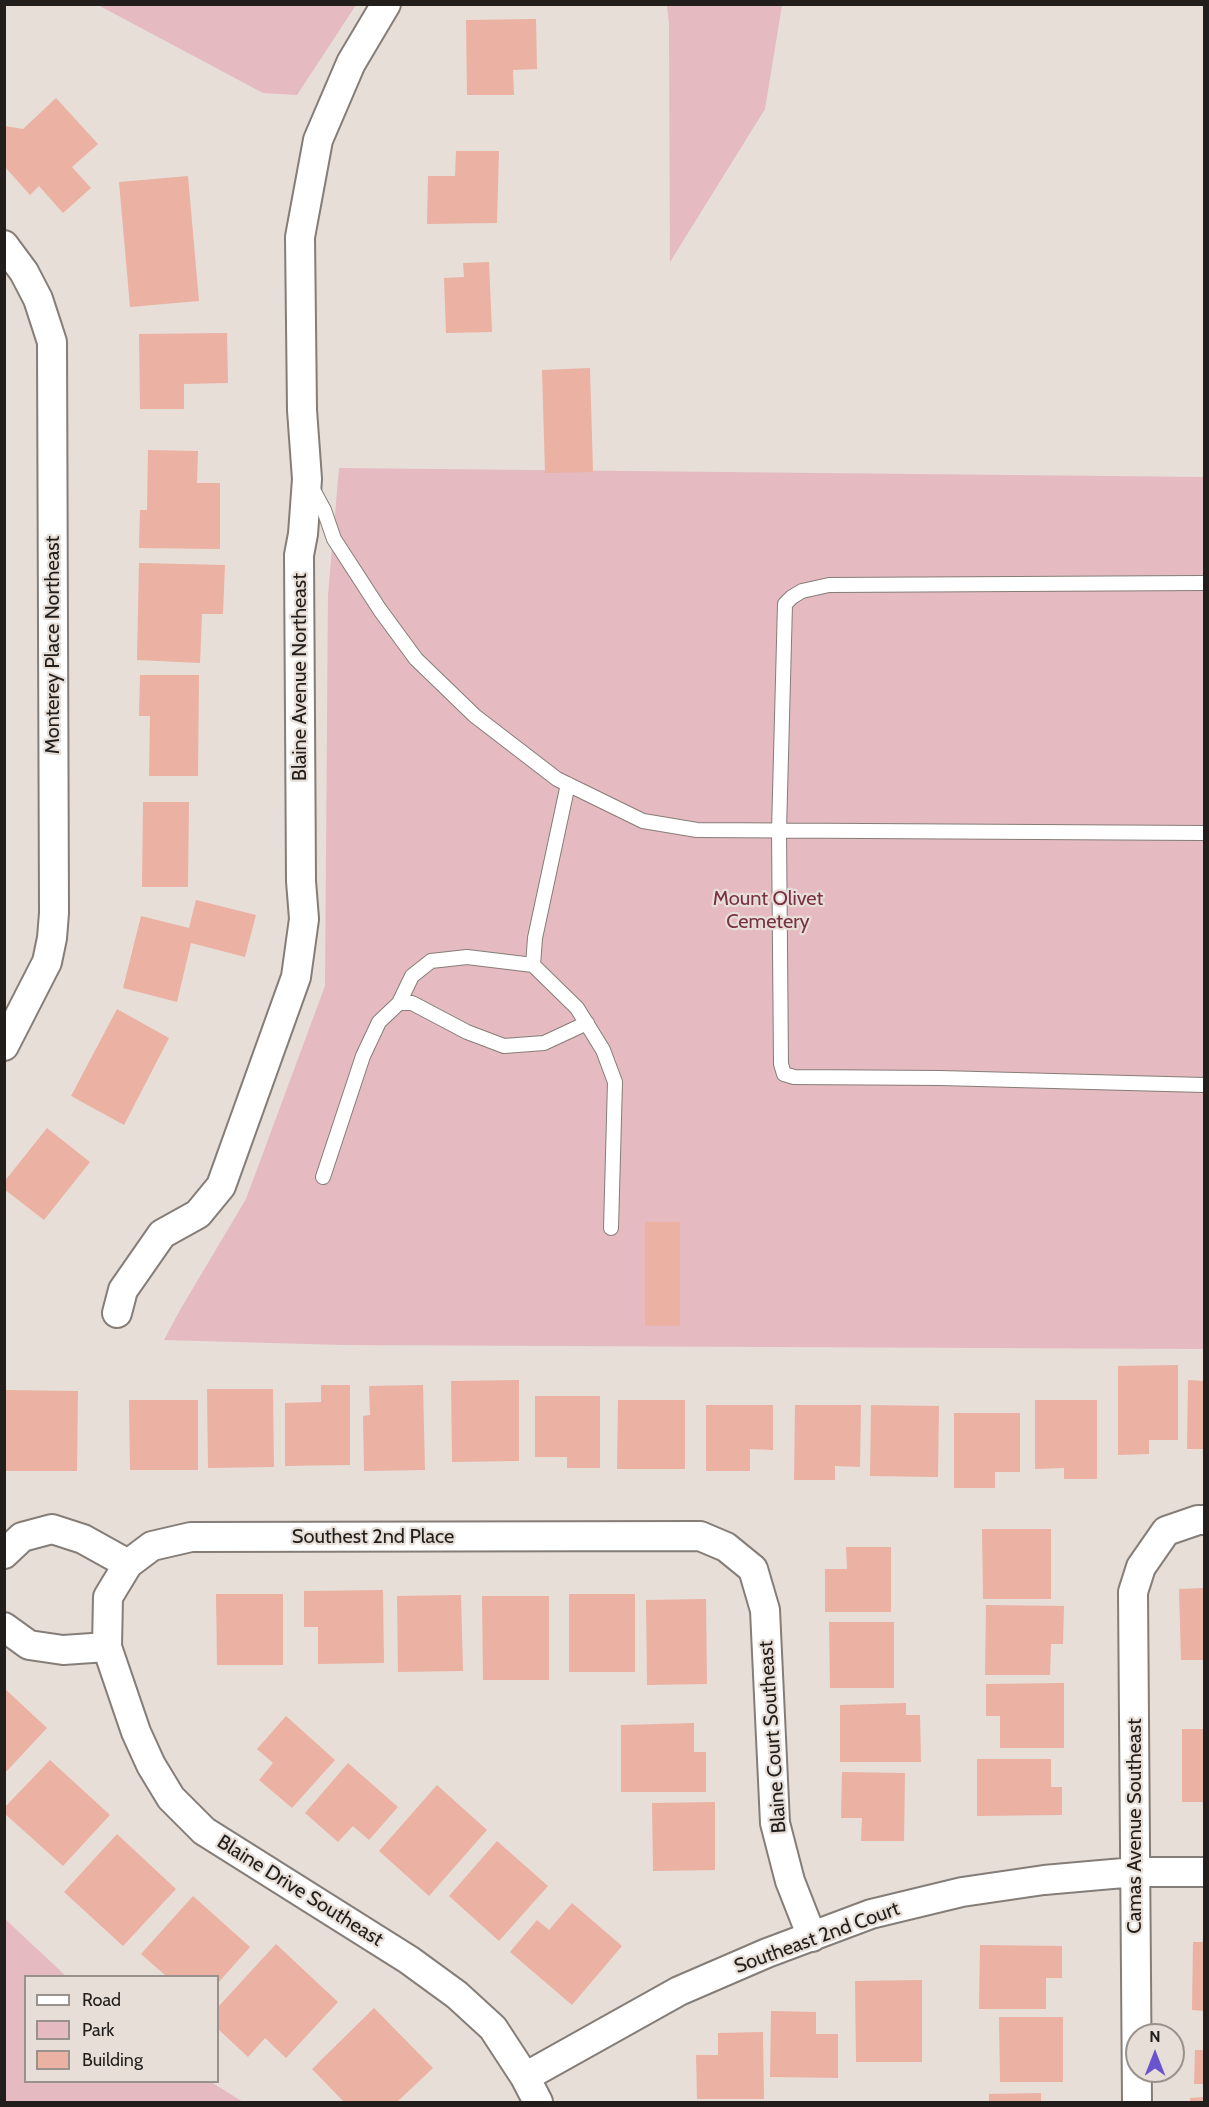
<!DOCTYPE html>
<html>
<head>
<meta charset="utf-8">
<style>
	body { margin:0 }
	#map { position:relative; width:1209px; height:2107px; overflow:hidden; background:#e7ded7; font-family:Cabin,sans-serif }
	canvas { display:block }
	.frame { position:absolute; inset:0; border:6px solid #211e1b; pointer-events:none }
	.legend { position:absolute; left:24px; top:1975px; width:195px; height:108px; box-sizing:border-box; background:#e7ded7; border:2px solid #98918c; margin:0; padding:8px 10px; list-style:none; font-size:18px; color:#211e1b }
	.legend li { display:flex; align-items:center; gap:12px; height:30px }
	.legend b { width:30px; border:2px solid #98918c }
	.north { position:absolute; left:1125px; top:2023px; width:60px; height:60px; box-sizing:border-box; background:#e7ded7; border:2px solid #98918c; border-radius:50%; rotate:0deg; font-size:16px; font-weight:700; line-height:24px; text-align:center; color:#211e1b }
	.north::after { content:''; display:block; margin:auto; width:21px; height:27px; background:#6a54cd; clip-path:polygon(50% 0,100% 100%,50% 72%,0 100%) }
</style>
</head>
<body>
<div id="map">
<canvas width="1209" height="2107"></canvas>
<div class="frame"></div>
<ul class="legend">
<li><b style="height:8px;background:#fff"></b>Road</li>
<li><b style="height:16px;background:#e5bac1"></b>Park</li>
<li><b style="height:16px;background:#ebb1a3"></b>Building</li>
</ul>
<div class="north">N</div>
</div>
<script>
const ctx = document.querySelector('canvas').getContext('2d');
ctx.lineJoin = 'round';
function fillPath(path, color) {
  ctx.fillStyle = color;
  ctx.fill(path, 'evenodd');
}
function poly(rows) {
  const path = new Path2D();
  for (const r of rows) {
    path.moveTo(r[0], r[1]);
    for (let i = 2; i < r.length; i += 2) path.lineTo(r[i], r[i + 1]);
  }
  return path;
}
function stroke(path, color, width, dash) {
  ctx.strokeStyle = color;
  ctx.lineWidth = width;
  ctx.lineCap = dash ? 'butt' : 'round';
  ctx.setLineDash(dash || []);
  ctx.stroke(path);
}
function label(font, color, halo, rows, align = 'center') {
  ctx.font = font + ' Cabin,sans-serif';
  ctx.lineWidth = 4.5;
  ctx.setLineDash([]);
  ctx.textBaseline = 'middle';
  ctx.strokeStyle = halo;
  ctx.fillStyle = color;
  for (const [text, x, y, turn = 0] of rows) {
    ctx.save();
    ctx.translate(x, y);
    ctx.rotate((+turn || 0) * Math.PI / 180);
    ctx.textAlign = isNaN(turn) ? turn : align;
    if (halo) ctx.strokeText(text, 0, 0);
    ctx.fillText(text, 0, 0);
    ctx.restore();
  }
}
const green = poly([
	[98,5,356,4,356,5,297,95,263,93],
	[667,5,782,5,765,109,670,262,669,24],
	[339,468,1204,477,1204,1349,343,1345,164,1340,180,1310,246,1199,325,986,328,595],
	[4,1918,66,1976,26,1976,26,2082,211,2082,243,2102,5,2102]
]);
const building = poly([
	[536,19,537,69,513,70,514,95,467,95,466,20],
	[56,98,98,144,72,167,91,188,63,213,39,186,30,195,5,167,5,126,23,129],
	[456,151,499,151,497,223,427,224,428,176,455,176],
	[188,176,199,301,130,307,119,182],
	[489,262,492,332,446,333,444,278,464,277,463,263],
	[227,333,228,383,184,384,184,409,140,409,139,334],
	[590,368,593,472,545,473,542,370],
	[148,450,198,451,197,483,220,483,220,549,139,548,140,510,147,510],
	[139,563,225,565,223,614,202,614,200,663,137,660],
	[140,675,199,675,198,776,149,776,150,716,139,716],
	[143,802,189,802,188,887,142,887],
	[196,900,256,915,245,957,191,943,177,1002,123,988,141,916,189,928],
	[117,1009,169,1038,124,1125,71,1096],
	[47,1128,90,1162,44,1220,4,1189,4,1182],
	[645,1222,680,1222,680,1326,645,1326],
	[1178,1365,1178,1440,1149,1440,1149,1454,1118,1455,1118,1366],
	[519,1380,519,1461,452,1462,451,1381],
	[1188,1380,1204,1381,1204,1449,1187,1449],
	[321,1385,350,1385,350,1465,285,1466,285,1403,321,1402],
	[423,1385,425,1470,364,1471,363,1416,370,1415,369,1386],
	[207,1389,273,1389,274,1467,208,1468],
	[4,1390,78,1391,77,1471,4,1471],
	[535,1396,600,1396,600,1468,567,1468,567,1457,535,1457],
	[129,1400,198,1400,198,1470,130,1470],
	[618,1400,685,1400,685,1469,617,1469],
	[1035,1400,1097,1400,1097,1479,1064,1479,1064,1468,1035,1469],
	[706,1405,773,1405,773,1450,750,1449,750,1471,706,1471],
	[795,1405,861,1405,860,1467,835,1466,835,1480,794,1480],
	[871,1405,939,1406,938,1477,870,1476],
	[954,1413,1020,1413,1020,1472,995,1472,995,1488,954,1488],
	[982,1529,1051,1529,1051,1599,983,1599],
	[846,1547,891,1547,891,1612,825,1612,825,1569,847,1569],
	[1204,1588,1204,1660,1181,1660,1179,1589],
	[383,1590,384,1663,318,1664,318,1627,304,1627,304,1591],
	[216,1594,283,1594,283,1665,217,1665],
	[569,1594,635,1594,635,1672,569,1672],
	[461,1595,463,1671,398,1672,397,1596],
	[482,1596,549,1596,549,1680,483,1680],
	[706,1599,707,1684,647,1685,646,1600],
	[986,1605,1064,1606,1063,1644,1051,1644,1050,1675,985,1675],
	[829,1622,894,1622,894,1688,830,1688],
	[1064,1683,1064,1748,1000,1748,1000,1716,986,1716,986,1684],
	[4,1688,47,1728,4,1774],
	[906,1703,906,1715,920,1715,921,1762,840,1762,840,1705],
	[286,1716,335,1760,292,1808,259,1780,273,1763,257,1749],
	[694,1723,694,1752,706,1752,706,1792,621,1792,621,1725],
	[1182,1729,1204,1729,1204,1802,1182,1802],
	[977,1759,1051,1759,1051,1787,1062,1787,1062,1815,977,1816],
	[50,1760,110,1815,63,1866,4,1813,4,1808],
	[348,1763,398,1807,369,1840,353,1826,338,1842,305,1813],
	[842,1772,905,1773,904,1841,861,1841,862,1818,841,1818],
	[437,1785,487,1830,429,1896,379,1851],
	[715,1802,715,1870,653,1871,652,1803],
	[117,1834,176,1889,123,1946,64,1892],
	[497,1841,548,1886,499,1941,449,1896],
	[193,1896,250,1947,218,1983,218,1976,166,1976,141,1954],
	[572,1903,622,1946,572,2005,510,1952,537,1920,549,1930],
	[1193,1942,1204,1942,1204,2011,1192,2010],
	[276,1944,338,2002,286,2058,265,2038,248,2057,218,2029,218,2007],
	[980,1945,1062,1946,1062,1978,1046,1978,1046,2009,979,2009],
	[922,1980,922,2062,856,2062,855,1981],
	[374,2008,433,2068,397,2102,344,2102,312,2069],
	[771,2011,816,2012,816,2034,838,2034,838,2078,770,2077],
	[999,2017,1063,2017,1063,2082,1000,2082],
	[763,2032,764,2099,697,2099,696,2055,718,2055,718,2033],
	[1195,2050,1204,2050,1204,2084,1194,2084],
	[1041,2093,1041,2102,989,2102,989,2094],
	[1204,2097,1204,2102,1190,2102,1190,2098]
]);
const lane = poly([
	[311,486,324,510,334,539,380,610,416,659,475,716,557,779,643,821,697,830,1204,833],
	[1204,583,829,585,802,591,792,597,785,604,779,831,781,1064,784,1074,794,1077,940,1078,1204,1085],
	[568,784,535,938,533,965,577,1008,603,1050,615,1082,611,1228],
	[399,1003,412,976,431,961,467,957,533,965],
	[323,1177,363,1056,379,1022,399,1003,412,1003,467,1032,504,1046,544,1043,587,1023]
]);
const street = poly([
	[4,245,24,272,38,299,52,342,54,913,52,938,47,962,4,1046],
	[117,1313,123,1290,162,1234,198,1214,221,1186,296,977,304,919,301,881,299,555,303,534,307,479,302,410,300,237,318,140,351,63,386,4],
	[4,1554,22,1537,52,1529,83,1539,128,1564,152,1546,191,1537,700,1536,726,1547,753,1569,765,1610,775,1823,790,1881,812,1937],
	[128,1564,108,1597,107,1647,136,1732,151,1765,171,1798,204,1831,409,1960,457,1995,493,2028,525,2077,538,2102],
	[4,1627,29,1645,63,1650,107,1647],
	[525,2077,679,1991,767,1953,871,1914,962,1892,1044,1880,1135,1872,1204,1872],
	[1137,2102,1133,1592,1141,1567,1166,1531,1198,1520,1204,1520]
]);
const streetNames = [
	["Monterey Place Northeast",53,645,-90],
	["Blaine Avenue Northeast",300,677,-90],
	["Southest 2nd Place",373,1537],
	["Blaine Court Southeast",773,1737,-94],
	["Camas Avenue Southeast",1135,1826,-90],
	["Blaine Drive Southeast",300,1891,32],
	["Southeast 2nd Court",817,1938,-20]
];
const parkNames = [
	["Mount Olivet",768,899],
	["Cemetery",768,922]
];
fillPath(green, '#e5bac1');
fillPath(building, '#ebb1a3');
stroke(lane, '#857d77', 16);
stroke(street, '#857d77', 32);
stroke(lane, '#fff', 14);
stroke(street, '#fff', 28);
label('20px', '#211e1b', '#e7ded7', streetNames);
label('20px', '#793244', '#e7ded7', parkNames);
</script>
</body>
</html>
